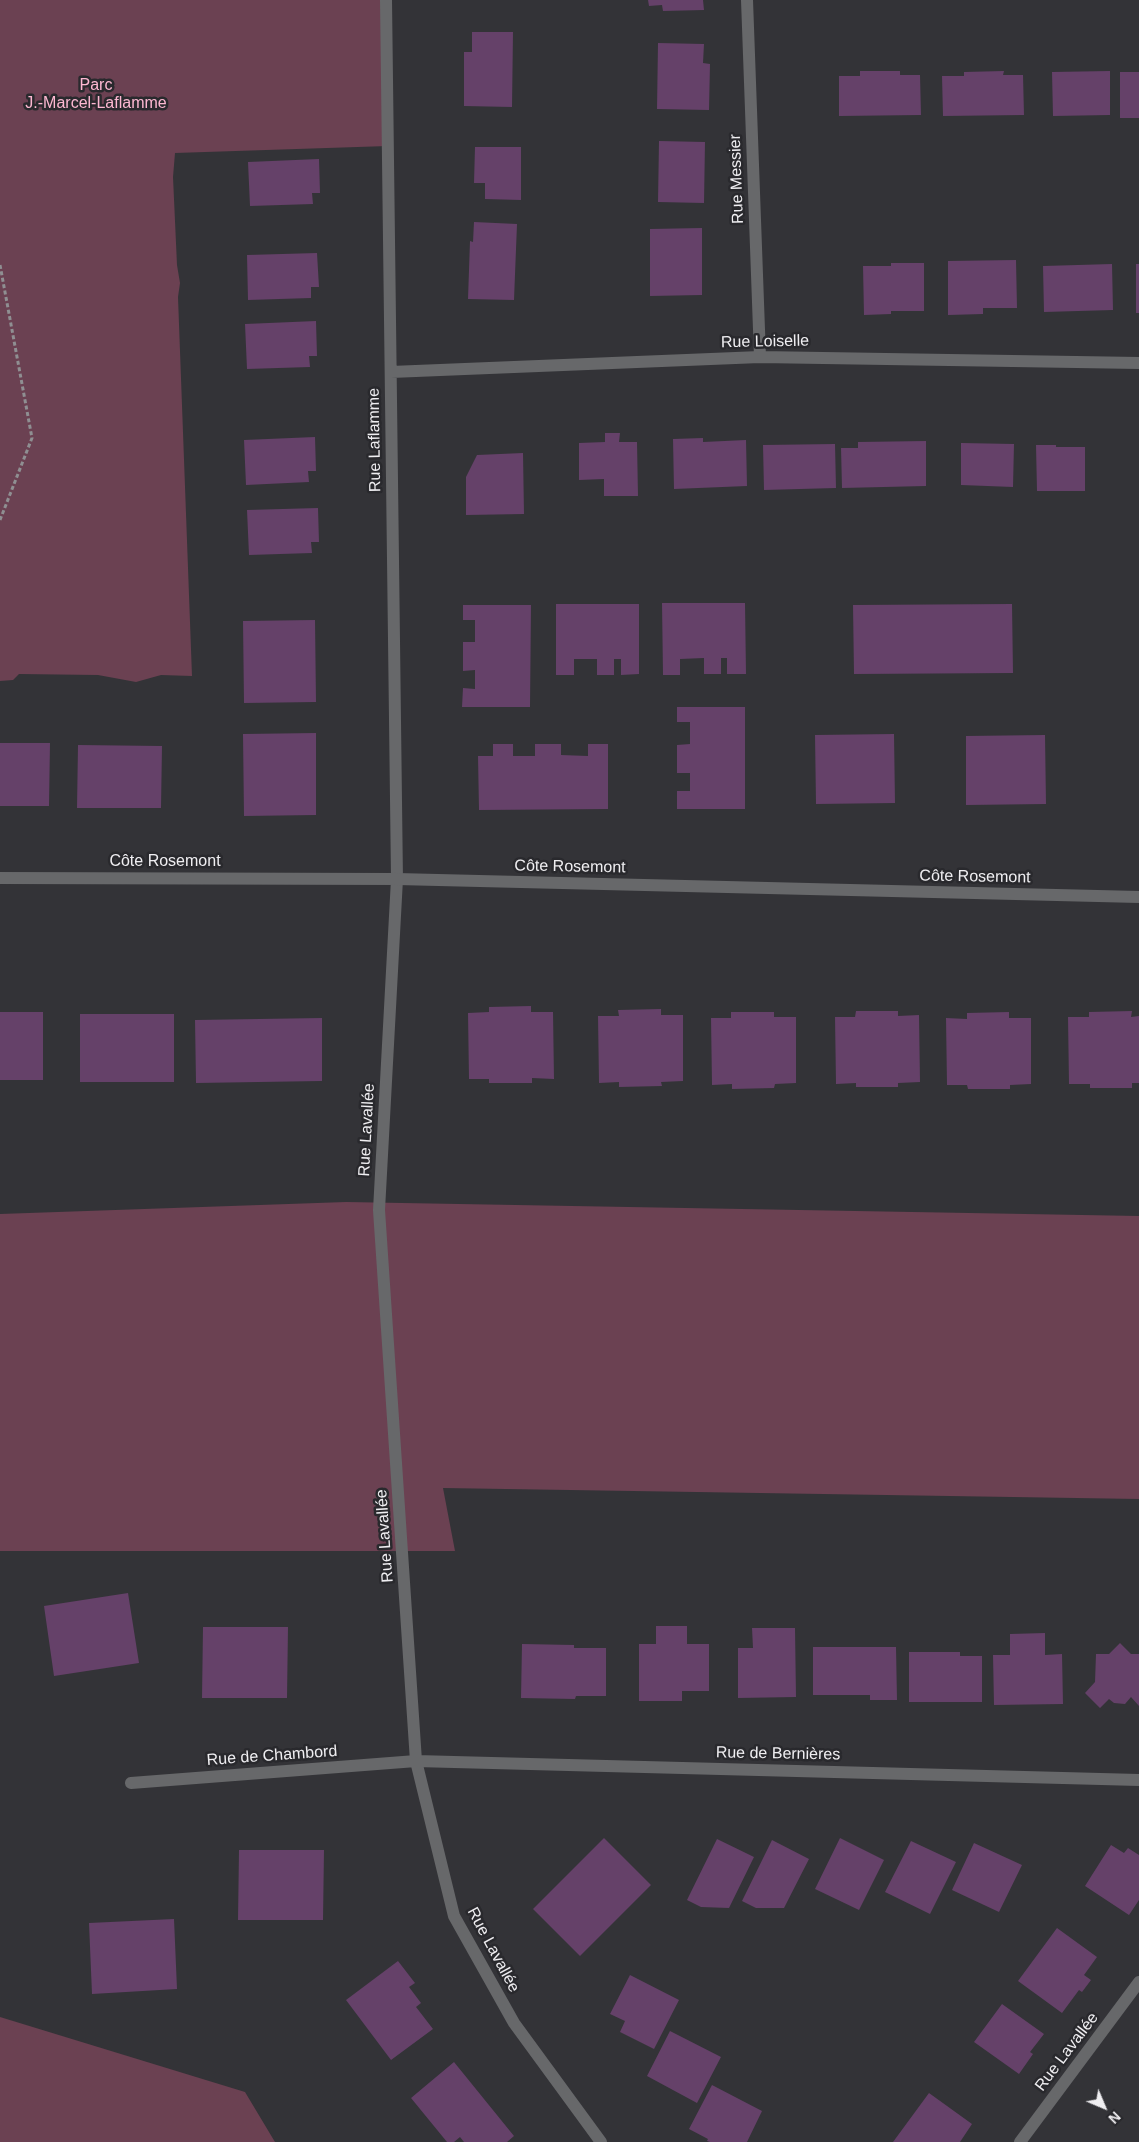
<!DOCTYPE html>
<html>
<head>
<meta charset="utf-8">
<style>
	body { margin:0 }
	#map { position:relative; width:1139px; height:2142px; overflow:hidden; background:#333337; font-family:Helvetica,sans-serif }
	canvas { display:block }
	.north { position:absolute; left:1079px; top:2082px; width:50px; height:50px; -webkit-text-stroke:4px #29292d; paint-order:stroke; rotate:135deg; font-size:14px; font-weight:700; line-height:20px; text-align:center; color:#efeef1 }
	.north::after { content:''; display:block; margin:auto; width:18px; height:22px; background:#efeef1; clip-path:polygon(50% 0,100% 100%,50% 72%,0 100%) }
</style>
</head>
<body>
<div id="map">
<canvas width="1139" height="2142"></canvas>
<div class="north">N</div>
</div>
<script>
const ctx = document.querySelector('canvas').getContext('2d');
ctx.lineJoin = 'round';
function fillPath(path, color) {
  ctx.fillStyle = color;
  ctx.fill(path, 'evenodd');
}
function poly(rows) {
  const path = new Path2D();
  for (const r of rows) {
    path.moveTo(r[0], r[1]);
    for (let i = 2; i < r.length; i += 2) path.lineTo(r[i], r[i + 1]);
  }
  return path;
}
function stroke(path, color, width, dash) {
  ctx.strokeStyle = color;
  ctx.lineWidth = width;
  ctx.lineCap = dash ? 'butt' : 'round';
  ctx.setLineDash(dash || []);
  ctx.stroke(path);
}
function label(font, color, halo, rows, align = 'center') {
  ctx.font = font + ' Helvetica,sans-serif';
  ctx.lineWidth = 5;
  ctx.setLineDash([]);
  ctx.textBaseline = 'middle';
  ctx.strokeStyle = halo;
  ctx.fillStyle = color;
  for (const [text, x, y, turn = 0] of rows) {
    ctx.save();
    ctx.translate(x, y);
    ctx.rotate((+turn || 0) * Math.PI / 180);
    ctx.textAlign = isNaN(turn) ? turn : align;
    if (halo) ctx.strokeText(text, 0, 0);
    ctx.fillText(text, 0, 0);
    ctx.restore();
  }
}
const green = poly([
	[0,0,386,0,388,146,175,153,173,177,177,265,180,283,178,297,192,676,161,675,136,682,98,675,19,674,13,680,0,681],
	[346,1202,1139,1216,1139,1499,443,1488,455,1551,0,1551,0,1214],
	[0,2017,245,2092,275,2142,0,2142]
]);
const building = poly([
	[648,0,703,0,704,10,663,11,662,5,649,6],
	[472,32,513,32,512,107,464,106,464,52,472,52],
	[658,43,704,44,703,63,710,64,709,110,657,109],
	[860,71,900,71,900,75,920,75,921,115,839,116,839,76,860,76],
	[1004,71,1003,75,1023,75,1024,115,943,116,942,76,964,76,964,72],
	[1110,71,1110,115,1053,116,1052,72],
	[1120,72,1139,72,1139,118,1120,118],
	[659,141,705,142,704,203,658,202],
	[475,147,521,147,521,200,485,199,485,183,474,183],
	[319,159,320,193,312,193,313,204,250,206,248,162],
	[474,222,517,224,514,300,468,299,470,241,473,242],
	[702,228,702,295,650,296,650,229],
	[317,253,319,287,311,287,311,298,248,300,247,255],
	[1016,260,1017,308,983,308,983,314,948,315,948,261],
	[891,263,924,263,924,311,891,311,891,314,864,315,863,266,891,266],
	[1112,264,1113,310,1044,312,1043,266],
	[1136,264,1139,264,1139,313,1136,313],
	[316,321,317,356,309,356,310,367,247,369,245,324],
	[605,433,620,433,619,442,637,442,638,496,604,496,604,479,579,480,579,443,605,442],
	[315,437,316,471,308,471,309,482,246,485,244,440],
	[703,438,703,442,746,440,747,486,674,489,673,439],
	[926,441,926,486,842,488,841,448,858,448,858,442],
	[961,443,1014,444,1013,487,961,485],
	[835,444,836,488,764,490,763,445],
	[1036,445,1056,445,1056,447,1085,447,1085,491,1037,491],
	[523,453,524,514,466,515,466,477,477,455],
	[318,508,319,542,311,542,312,553,249,555,247,510],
	[662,603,745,603,746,674,727,674,727,658,721,658,721,674,704,674,704,658,680,659,680,675,663,675],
	[556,604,639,604,639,674,621,675,621,659,614,659,614,675,597,675,597,659,574,659,574,675,556,675],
	[1012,604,1013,673,854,674,853,605],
	[463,605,531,605,530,707,462,707,463,688,475,689,475,670,463,671,463,642,475,642,475,620,463,620],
	[315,620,316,702,244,703,243,621],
	[677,707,745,707,745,809,677,809,677,791,690,791,690,773,677,773,677,745,690,744,690,722,677,722],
	[316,733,316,815,244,816,243,734],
	[894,734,895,803,816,804,815,735],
	[1045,735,1046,804,966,805,966,736],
	[0,743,50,743,49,806,0,806],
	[493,744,513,744,513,756,535,756,535,744,561,744,561,755,588,756,588,744,608,744,608,809,479,810,478,756,493,756],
	[78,745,162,746,161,808,77,808],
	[531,1006,531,1012,553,1012,554,1079,532,1078,532,1083,489,1083,489,1079,469,1079,468,1013,489,1012,489,1007],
	[661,1009,661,1015,683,1015,683,1081,661,1082,662,1086,619,1087,619,1082,599,1083,598,1016,619,1016,618,1010],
	[856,1011,898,1011,898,1016,919,1015,920,1082,898,1083,898,1087,856,1087,856,1083,836,1084,835,1017,855,1017],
	[1132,1011,1131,1017,1139,1016,1139,1083,1132,1083,1132,1088,1090,1088,1090,1084,1069,1084,1068,1017,1089,1017,1089,1012],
	[0,1012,43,1012,43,1080,0,1080],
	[731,1012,774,1012,774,1017,796,1017,796,1083,775,1084,774,1088,732,1089,732,1084,712,1085,711,1018,731,1018],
	[1009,1012,1009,1018,1031,1018,1031,1084,1010,1085,1010,1089,968,1089,967,1085,947,1085,946,1018,967,1019,967,1013],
	[80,1014,174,1014,174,1082,80,1082],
	[322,1018,322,1081,196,1083,195,1020],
	[128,1593,139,1663,54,1676,44,1606],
	[656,1626,687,1626,687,1644,709,1644,709,1691,682,1691,682,1701,639,1701,639,1644,656,1644],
	[203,1627,288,1627,287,1698,202,1698],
	[752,1628,795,1628,796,1697,738,1698,738,1648,753,1648],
	[1045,1633,1045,1655,1062,1654,1063,1704,994,1705,993,1655,1010,1655,1010,1634],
	[1120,1643,1131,1654,1139,1654,1139,1706,1131,1697,1125,1704,1114,1703,1109,1699,1100,1708,1085,1693,1095,1682,1096,1654,1109,1654],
	[522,1644,574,1645,574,1648,606,1648,606,1696,576,1696,575,1699,521,1698],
	[813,1647,896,1647,897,1700,870,1700,870,1695,813,1695],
	[909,1652,960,1652,960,1656,982,1656,982,1702,909,1702],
	[604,1838,651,1885,580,1956,533,1909],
	[840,1838,884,1860,859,1910,815,1889],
	[717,1839,754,1857,729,1908,701,1907,687,1900],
	[772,1840,809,1859,784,1908,756,1908,742,1901],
	[911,1841,956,1862,930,1914,885,1892],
	[974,1843,1022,1865,999,1912,952,1890],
	[1111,1845,1124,1853,1128,1848,1139,1855,1139,1900,1129,1915,1085,1886],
	[239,1850,324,1850,323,1920,238,1920],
	[174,1919,177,1989,92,1994,89,1923],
	[1057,1928,1097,1957,1084,1975,1091,1980,1082,1992,1079,1990,1062,2013,1018,1981],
	[398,1961,415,1983,409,1987,421,2003,416,2007,433,2029,391,2060,346,2000],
	[630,1975,679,2000,654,2049,620,2032,625,2021,610,2014],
	[1002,2004,1044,2034,1030,2052,1033,2054,1019,2074,974,2042],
	[670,2031,721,2057,697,2103,647,2076],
	[454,2062,514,2136,507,2142,464,2142,460,2137,454,2142,447,2142,411,2098],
	[712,2085,762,2111,747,2142,710,2142,707,2141,708,2139,689,2129],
	[929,2093,972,2124,960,2142,893,2142]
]);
const path = poly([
	[0,265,32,438,0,520]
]);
const minor = poly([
	[386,0,397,879,379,1210,416,1761,454,1916,514,2023,601,2142],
	[747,0,760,357],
	[391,372,760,357,1139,363],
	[131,1783,416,1761,1139,1780],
	[1020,2142,1139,1982]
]);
const tertiary = poly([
	[0,878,397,879,1139,897]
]);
const parkNames = [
	["Parc",96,86],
	["J.-Marcel-Laflamme",96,104]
];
const streetNames = [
	["Rue Messier",737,179,-92],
	["Rue Loiselle",765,342,-1],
	["Rue Laflamme",375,440,-91],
	["Côte Rosemont",165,862],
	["Côte Rosemont",570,867,1],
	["Côte Rosemont",975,877,1],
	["Rue Lavallée",367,1130,-87],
	["Rue Lavallée",385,1536,-94],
	["Rue de Bernières",778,1754,1],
	["Rue de Chambord",272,1756,-4],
	["Rue Lavallée",493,1950,62],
	["Rue Lavallée",1067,2052,-53]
];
fillPath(green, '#6b4152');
fillPath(building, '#654169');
stroke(path, '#8f8f92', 3, [4, 2.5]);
stroke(minor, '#67686a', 12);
stroke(tertiary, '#67686a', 12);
label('16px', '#fdb8d2', '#29292d', parkNames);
label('16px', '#efeef1', '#29292d', streetNames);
</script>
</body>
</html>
